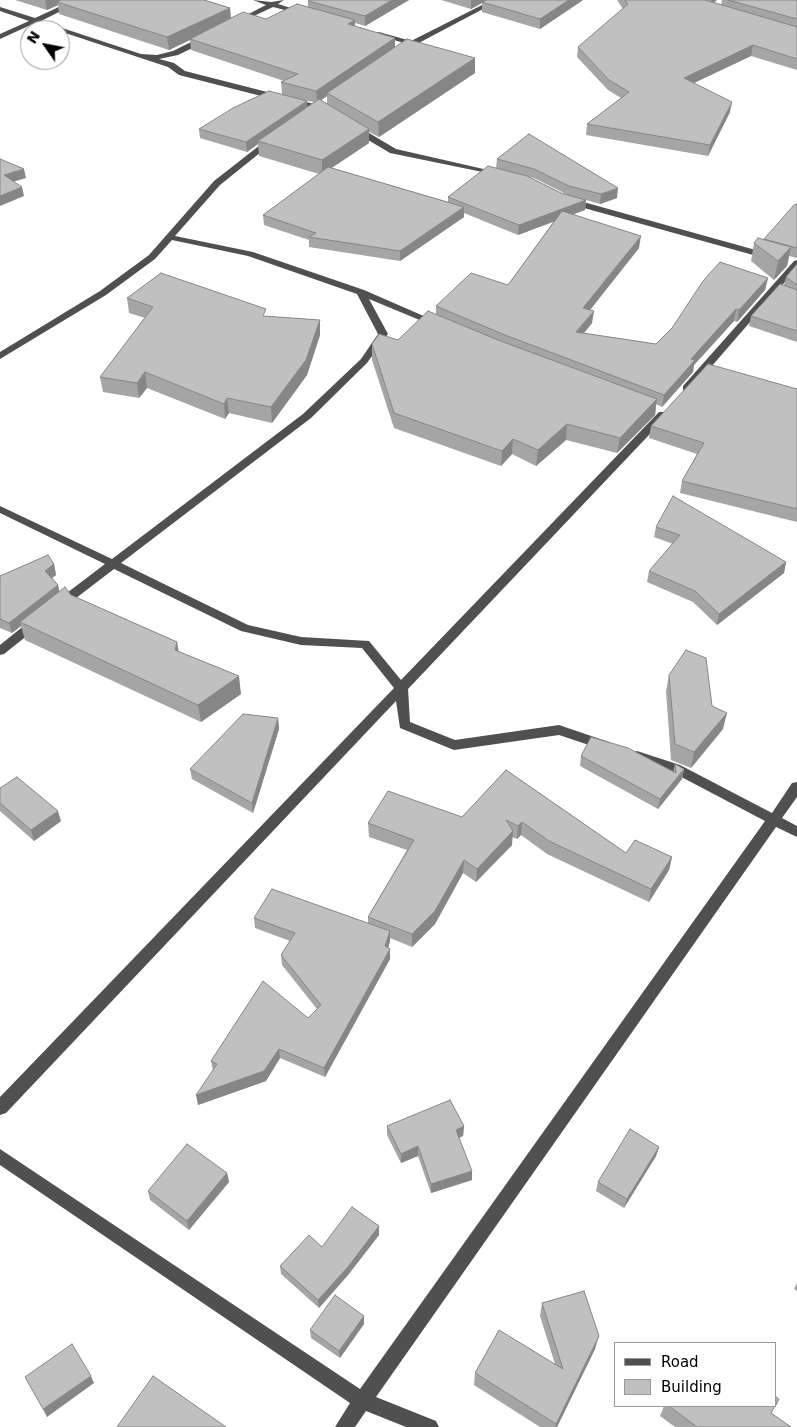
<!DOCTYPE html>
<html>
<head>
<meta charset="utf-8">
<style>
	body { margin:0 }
	#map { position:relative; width:797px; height:1427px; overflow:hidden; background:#fff; font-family:"DejaVu Sans",sans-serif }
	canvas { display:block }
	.legend { position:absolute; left:614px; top:1342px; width:162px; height:65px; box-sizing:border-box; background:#fff; border:1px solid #999; margin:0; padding:6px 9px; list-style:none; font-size:15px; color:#000 }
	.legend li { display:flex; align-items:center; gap:10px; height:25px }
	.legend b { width:25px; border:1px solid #999 }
	.north { position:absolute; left:20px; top:20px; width:50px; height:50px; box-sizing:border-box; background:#fff; border:1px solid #999; border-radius:50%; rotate:303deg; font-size:14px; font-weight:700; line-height:20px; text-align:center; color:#000 }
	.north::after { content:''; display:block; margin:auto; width:18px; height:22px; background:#000; clip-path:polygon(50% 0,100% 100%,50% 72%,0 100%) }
</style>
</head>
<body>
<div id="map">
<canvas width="797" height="1427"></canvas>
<ul class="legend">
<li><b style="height:6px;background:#505050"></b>Road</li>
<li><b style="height:14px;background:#c0c0c0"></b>Building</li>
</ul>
<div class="north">N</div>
</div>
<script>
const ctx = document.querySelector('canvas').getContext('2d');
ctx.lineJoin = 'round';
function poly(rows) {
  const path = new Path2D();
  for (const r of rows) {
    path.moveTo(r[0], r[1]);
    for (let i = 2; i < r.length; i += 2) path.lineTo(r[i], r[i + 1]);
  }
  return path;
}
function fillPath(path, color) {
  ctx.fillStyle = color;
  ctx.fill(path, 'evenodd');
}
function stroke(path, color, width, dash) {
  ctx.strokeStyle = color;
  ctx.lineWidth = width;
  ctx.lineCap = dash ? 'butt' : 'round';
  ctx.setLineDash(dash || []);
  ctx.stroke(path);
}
const minor = poly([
	[74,0,83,0,41,21,141,54,157,55,173,51,203,36,209,36,209,40,178,55,159,59,174,63,185,71,322,106,329,112,322,114,316,110,179,75,168,67,35,23,0,39,0,34,29,21,0,11,0,7,35,18,74,0],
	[253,0,271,2,284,0,278,4,307,13,304,15,273,7,239,23,235,23,235,21,266,5,253,0],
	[492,0,500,0,415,45,405,53,398,51,407,44,375,34,379,32,411,41,492,0],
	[353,127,359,127,396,149,501,173,497,175,390,153,353,131,353,127],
	[269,138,276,140,220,185,175,236,253,252,364,290,442,324,437,327,434,326,369,299,388,334,367,363,311,418,121,563,248,625,301,637,369,641,401,680,659,412,667,412,667,416,408,689,410,722,455,740,559,725,609,742,610,745,609,748,604,750,559,735,454,750,400,728,396,701,6,1113,0,1115,0,1097,394,688,362,648,301,645,241,631,114,569,63,608,55,608,53,605,55,602,105,564,0,513,0,506,112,559,303,414,361,359,378,334,357,294,248,256,172,240,155,259,106,295,0,359,0,352,100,291,149,255,214,181,269,138],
	[569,198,770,254,771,256,770,258,764,258,566,203,566,199,569,198],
	[797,260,797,268,691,390,683,390,683,386,794,261,797,260],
	[35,619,41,623,39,626,4,654,0,655,0,645,31,620,35,619],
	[637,751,680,765,772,813,792,783,797,782,797,797,782,818,797,826,797,837,776,827,376,1397,436,1421,439,1427,406,1427,366,1411,355,1427,335,1427,350,1403,0,1165,0,1149,360,1389,765,821,670,771,632,759,631,756,632,753,637,751]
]);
const wall = poly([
	[15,0,204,0,230,8,231,18,266,19,308,7,308,1,409,0,365,26,355,23,355,26,395,38,395,47,475,73,379,137,369,132,369,143,332,168,448,202,448,197,496,168,497,159,529,134,617,198,600,204,586,200,585,210,573,214,639,248,590,310,592,323,584,333,656,344,768,278,765,290,737,322,734,321,694,365,693,372,662,407,656,404,655,415,617,453,566,440,536,466,512,454,501,466,394,428,372,360,372,344,398,340,436,314,436,306,508,285,554,221,518,235,464,213,464,217,400,261,309,247,309,240,264,225,263,215,319,174,259,156,258,144,247,152,200,138,199,129,282,94,281,82,284,81,191,50,190,40,169,50,59,14,58,5,47,10],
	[327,96,327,104,321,100],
	[307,101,314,102,307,107],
	[529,177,534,178,566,194,561,193],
	[441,0,583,0,540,29,482,12,482,3,471,9],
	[617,0,717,0,714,2,721,5,722,0,797,0,797,70,751,56,694,83,730,112,708,156,586,135,587,124,621,98,608,90,577,57,578,47,623,9],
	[797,204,797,258,789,256,787,266,774,280,751,261,754,243,764,240],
	[797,264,797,342,749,326,751,316,784,285,786,277],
	[127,298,266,317,320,335,307,375,272,423,229,413,225,419,147,388,139,398,103,392,100,377,145,318,129,313],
	[797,389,797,522,680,493,682,481,697,454,649,438,651,426],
	[656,527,786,562,784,573,717,625,693,602,647,582,649,571,673,544,654,537],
	[54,564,56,575,52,578,58,585,59,591,71,595,177,642,178,651,241,694,201,722,25,640,21,626,12,633,0,628,0,576],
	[669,675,712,706,723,729,691,768,671,760,666,691],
	[278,718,279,729,253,813,192,779,190,769],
	[581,756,673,772,675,764,684,769,682,779,658,809,580,766],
	[506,770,626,853,672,857,669,870,649,902,547,854,521,835,517,839,512,837,512,845,476,882,463,873,435,924,412,947,390,938,390,941,388,948,390,959,325,1077,280,1058,266,1081,198,1105,213,1070,211,1061,308,1018,317,1009,282,965,281,955,290,941,255,928,254,918,368,923,368,917,407,850,369,837,368,823,462,817],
	[0,788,61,821,34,841,0,811],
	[387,1126,464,1126,463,1136,459,1138,472,1180,431,1193,418,1156,401,1163,387,1135],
	[659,1147,656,1156,624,1208,596,1191,598,1182],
	[227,1173,229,1182,189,1230,150,1200,148,1191],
	[379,1226,379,1235,348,1275,319,1308,281,1274,280,1266,322,1247],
	[797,1283,797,1291,794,1289],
	[542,1303,595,1349,557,1427,540,1427,474,1385,475,1373,555,1364,540,1316],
	[364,1316,364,1324,340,1358,311,1338,310,1330],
	[664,1406,775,1406,771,1413,791,1427,675,1427,660,1416]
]);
const shadedWall = poly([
	[45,0,70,0,57,2,58,5,47,10],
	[392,0,409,0,365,26,365,16],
	[471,0,488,0,482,2,482,3,471,9],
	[569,0,583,0,540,29,540,19],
	[711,0,717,0,711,5],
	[230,8,231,20,190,39,190,40,169,50,167,37],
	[355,20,355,32,348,24],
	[395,38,395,49,327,93,327,96,317,103,316,91],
	[753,45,751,56,683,88,684,78],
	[475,58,475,73,379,137,378,122],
	[307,101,308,110,258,141,258,144,247,152,246,142],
	[732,102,730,112,708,156,710,145],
	[369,129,369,143,322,174,322,160],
	[24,169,26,178,6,184,4,175],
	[22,187,24,196,0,206,0,196],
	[618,188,617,198,600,204,601,194],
	[586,200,585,210,518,235,519,225],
	[464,207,464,217,400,261,400,251],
	[641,236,639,248,582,320,583,308],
	[791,247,787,266,774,280,778,261],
	[768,278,765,290,737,322,739,310],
	[736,309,734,321,694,365,693,372,662,407,664,395,691,359],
	[594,311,592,323,575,344,576,332],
	[320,320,320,335,307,375,272,423,271,407],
	[145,372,147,388,139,398,137,383],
	[227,398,229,413,225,419,224,404],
	[657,399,655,415,617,453,620,438],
	[567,424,566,440,536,466,538,450],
	[513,439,512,454,501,466,502,451],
	[786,562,784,573,717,625,719,614],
	[54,564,56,575,48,581,45,571],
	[58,585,60,595,20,622,21,626,12,633,9,623],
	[177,642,180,660,175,650],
	[239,676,241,694,201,722,198,705],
	[727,713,723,729,691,768,694,752],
	[278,718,279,729,253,813,252,803],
	[684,769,682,779,658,809,660,799],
	[58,811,61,821,34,841,31,830],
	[522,822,521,835,517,839,518,826],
	[513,831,512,845,476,882,477,869],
	[672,857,669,870,649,902,651,889],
	[464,860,463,873,435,924,412,947,412,934],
	[390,931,390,941,386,956,385,946],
	[390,949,390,959,325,1077,324,1068],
	[279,1049,280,1058,266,1081,198,1105,196,1095],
	[464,1126,463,1136,455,1139,456,1130],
	[418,1146,418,1156,401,1163,401,1154],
	[659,1147,656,1156,624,1208,627,1199],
	[472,1171,472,1180,431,1193,431,1184],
	[227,1173,229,1182,189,1230,187,1221],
	[379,1226,379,1235,348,1275,319,1308,318,1300],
	[364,1316,364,1324,340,1358,339,1351],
	[599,1336,595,1349,557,1427,555,1427,556,1424],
	[91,1376,94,1383,47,1417,43,1409]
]);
const building = poly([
	[61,0,204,0,230,8,167,37,57,2,61,0],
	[309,0,392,0,365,16,308,1,309,0],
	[486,0,569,0,540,19,482,2,486,0],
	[625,0,705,0,797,27,797,59,753,45,684,78,732,102,710,145,587,124,629,92,609,80,578,47,628,4,625,0],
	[728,0,797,0,797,19,728,0],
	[297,4,355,20,348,24,395,38,316,91,281,82,298,74,190,39,243,12,266,19,297,4],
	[407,39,475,58,378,122,327,93,407,39],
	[269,91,307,101,246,142,199,129,233,108,269,91],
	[319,99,369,129,322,160,258,141,319,99],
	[529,134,618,188,601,194,569,186,534,169,497,159,529,134],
	[0,159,24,169,4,175,22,187,0,196,0,159],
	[488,166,527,176,561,193,586,200,519,225,448,197,488,166],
	[328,167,464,207,400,251,309,237,316,233,263,215,328,167],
	[797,204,797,248,764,239,794,205,797,204],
	[562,211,641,236,583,308,594,311,576,332,656,344,672,328,703,281,720,262,768,278,739,310,736,309,691,359,695,360,664,395,505,335,436,306,471,273,508,285,562,211],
	[758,238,791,247,778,261,754,243,758,238],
	[797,264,797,285,786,277,797,264],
	[161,273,266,309,263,316,320,320,306,360,271,407,227,398,224,404,145,372,137,383,100,377,153,307,127,298,161,273],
	[780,284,797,290,797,331,751,316,780,284],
	[428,311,498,340,657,399,620,438,567,424,538,450,513,439,502,451,394,413,372,344,379,334,398,340,428,311],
	[708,364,797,389,797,509,682,481,704,443,651,426,708,364],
	[673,496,786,562,719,614,695,591,649,571,680,535,656,527,673,496],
	[48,555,54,564,45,571,58,585,9,623,0,619,0,576,48,555],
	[65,587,71,595,177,642,175,650,239,676,198,705,20,622,65,587],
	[686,650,706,658,712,706,727,713,694,752,675,744,669,675,686,650],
	[243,714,278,718,252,803,190,769,243,714],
	[591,737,628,748,676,773,675,764,684,769,660,799,581,756,591,737],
	[506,770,626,853,635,840,672,857,651,889,549,841,522,822,518,826,506,820,513,831,477,869,464,860,435,911,412,934,368,917,414,840,368,823,388,791,462,817,506,770],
	[17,777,58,811,31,830,0,803,0,788,17,777],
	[272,889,390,931,385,946,390,949,324,1068,279,1049,264,1071,196,1095,217,1064,211,1061,263,981,308,1018,321,1005,281,955,295,933,254,918,272,889],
	[450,1100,464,1126,456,1130,472,1171,431,1184,418,1146,401,1154,387,1126,450,1100],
	[630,1129,659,1147,627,1199,598,1182,630,1129],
	[187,1144,227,1173,187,1221,148,1191,187,1144],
	[352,1207,379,1226,348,1267,318,1300,280,1266,309,1235,322,1247,352,1207],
	[584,1291,599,1336,556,1424,475,1373,499,1330,563,1369,542,1303,584,1291],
	[335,1295,364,1316,339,1351,310,1330,335,1295],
	[72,1344,91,1376,43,1409,25,1377,72,1344],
	[153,1376,226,1427,117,1427,153,1376],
	[776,1397,779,1399,776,1405,776,1397],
	[669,1406,775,1406,771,1413,791,1427,697,1427,669,1406]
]);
fillPath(minor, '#505050');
fillPath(wall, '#a5a5a5');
fillPath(shadedWall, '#868686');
fillPath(building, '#c0c0c0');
stroke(building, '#868686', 1);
</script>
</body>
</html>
